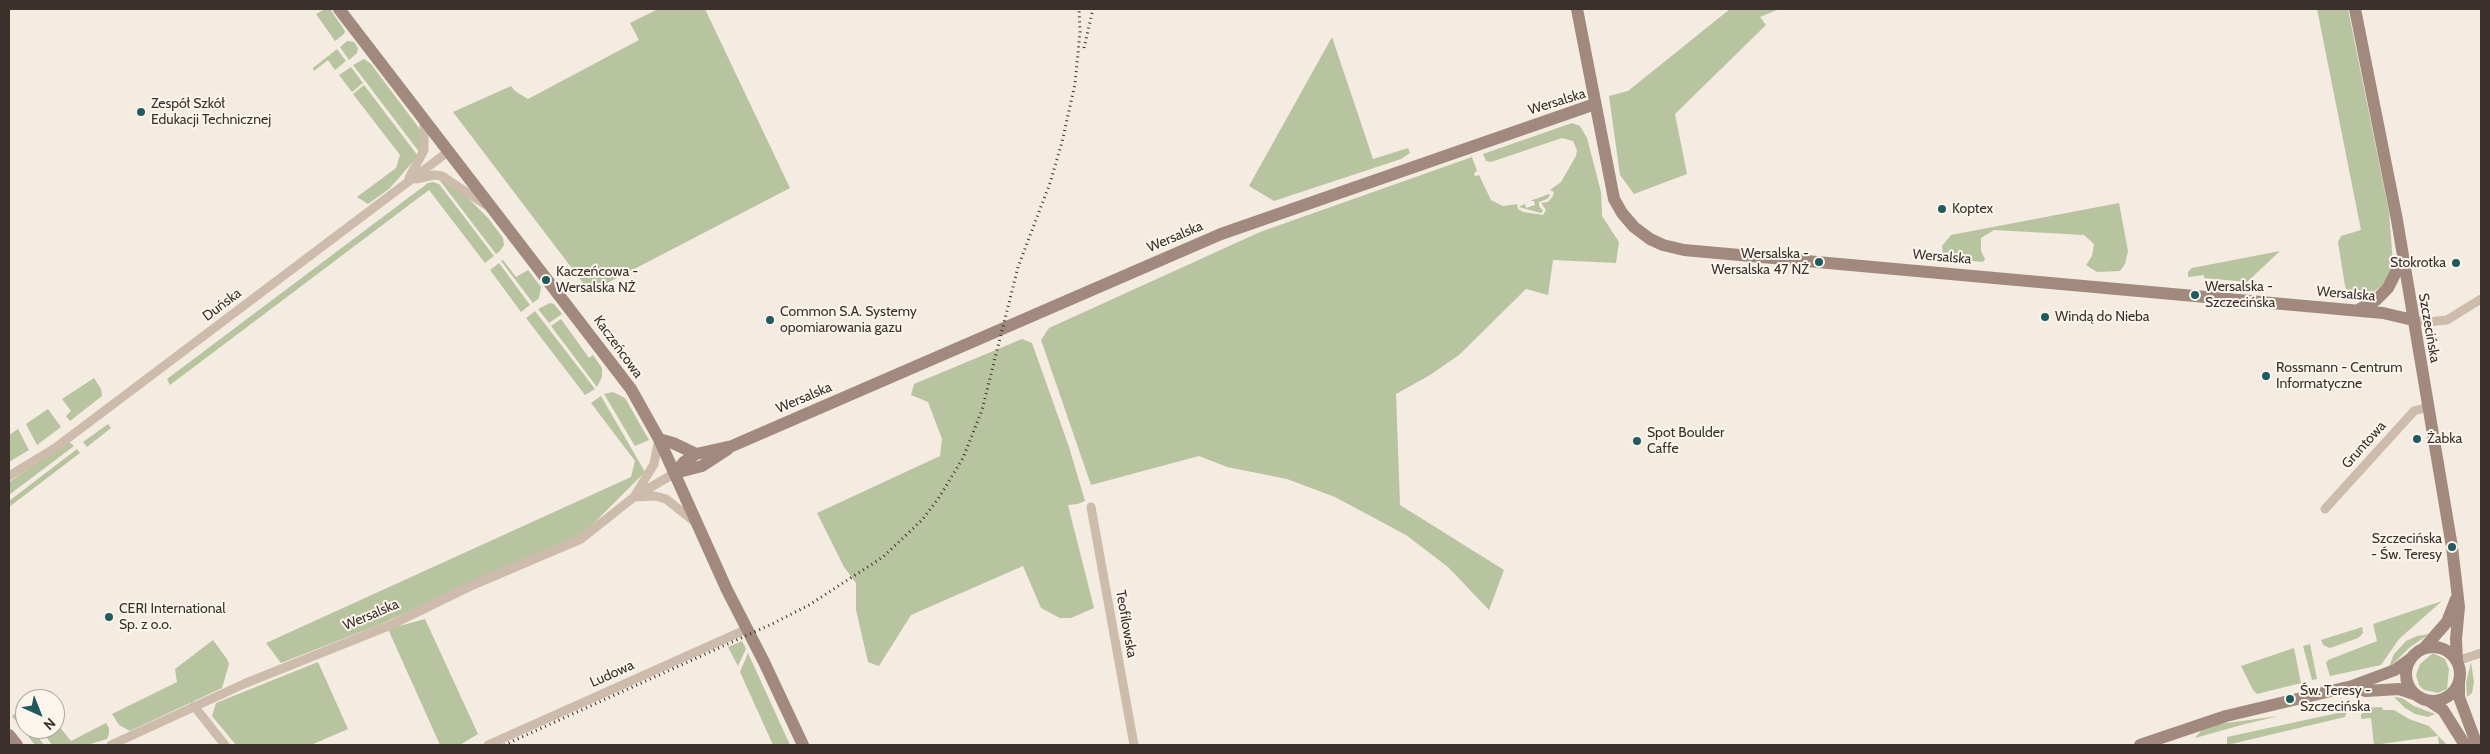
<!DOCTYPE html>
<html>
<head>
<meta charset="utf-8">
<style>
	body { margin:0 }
	#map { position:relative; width:2490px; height:754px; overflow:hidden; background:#f4ebe1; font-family:Cabin,sans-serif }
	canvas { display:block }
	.frame { position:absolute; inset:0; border:10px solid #3b302b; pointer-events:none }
	.north { position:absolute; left:15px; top:689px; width:50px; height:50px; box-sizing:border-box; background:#fbf5ee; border:1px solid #aea6a0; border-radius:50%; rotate:136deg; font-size:14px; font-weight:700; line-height:20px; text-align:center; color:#3b302b }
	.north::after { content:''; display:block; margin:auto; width:18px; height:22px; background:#1f5a5e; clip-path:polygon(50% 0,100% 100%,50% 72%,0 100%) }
</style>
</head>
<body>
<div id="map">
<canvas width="2490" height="754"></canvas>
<div class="frame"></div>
<div class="north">N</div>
</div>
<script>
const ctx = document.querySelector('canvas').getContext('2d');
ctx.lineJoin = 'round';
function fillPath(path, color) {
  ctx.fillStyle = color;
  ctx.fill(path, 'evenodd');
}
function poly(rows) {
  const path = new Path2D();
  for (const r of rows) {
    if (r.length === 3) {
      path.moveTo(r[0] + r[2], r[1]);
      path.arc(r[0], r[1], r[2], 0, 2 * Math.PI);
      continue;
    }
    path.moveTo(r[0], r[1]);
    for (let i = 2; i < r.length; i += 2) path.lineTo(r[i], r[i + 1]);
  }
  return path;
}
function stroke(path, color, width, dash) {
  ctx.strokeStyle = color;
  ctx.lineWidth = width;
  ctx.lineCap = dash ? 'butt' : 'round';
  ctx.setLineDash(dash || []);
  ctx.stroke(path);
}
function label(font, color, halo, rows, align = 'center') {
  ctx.font = font + ' Cabin,sans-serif';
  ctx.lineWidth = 4;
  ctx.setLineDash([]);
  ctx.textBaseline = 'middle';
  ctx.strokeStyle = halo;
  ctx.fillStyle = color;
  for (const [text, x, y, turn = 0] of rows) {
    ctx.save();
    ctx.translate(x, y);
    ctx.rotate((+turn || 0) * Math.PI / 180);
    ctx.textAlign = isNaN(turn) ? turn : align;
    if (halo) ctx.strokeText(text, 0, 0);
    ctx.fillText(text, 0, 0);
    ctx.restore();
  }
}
const green = poly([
	[325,9,330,9,345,31,344,34,335,41,316,14],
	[658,9,705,9,790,188,590,292,453,112,511,86,515,91,528,99,639,40,630,23],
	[1730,9,1779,9,1760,17,1766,25,1675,114,1687,174,1634,194,1620,175,1609,96,1628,91],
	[2317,9,2348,9,2389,212,2393,263,2391,272,2383,285,2365,298,2351,298,2345,286,2338,242,2341,236,2361,230],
	[1332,37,1373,159,1408,148,1410,153,1401,159,1274,201,1249,186],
	[347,41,354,42,358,48,357,53,349,60,340,47],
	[337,49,346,61,335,70,328,60,314,71,313,68],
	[364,59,371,64,419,128,421,133,420,153,353,65],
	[351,67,363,83,352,92,339,75],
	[364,85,418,156,389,189,368,204,357,197,396,168,400,155,353,94],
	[1572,123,1580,126,1587,138,1601,192,1602,216,1619,242,1616,263,1553,260,1548,295,1526,289,1459,355,1430,375,1396,394,1400,505,1504,570,1489,610,1448,567,1406,535,1335,497,1287,479,1227,467,1199,456,1091,485,1041,340,1049,328,1260,232,1472,157,1477,171,1474,173,1475,176,1479,175,1491,200,1503,206,1517,204,1518,209,1523,212,1543,215,1546,210,1541,203,1548,202,1553,196,1554,192,1550,190,1561,182,1576,156,1577,150,1573,141,1562,138,1491,162,1486,161,1483,154],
	[438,178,459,189,488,218,503,238,504,245,500,251,496,254],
	[433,182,439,184,494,256,485,263,429,190,170,385,167,379,428,183],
	[1549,194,1550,196,1547,199,1539,202,1539,206,1543,211,1541,213,1519,207,1528,202,1525,204,1526,208,1535,205,1534,201,1530,201],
	[2119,203,2128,251,2125,264,2120,271,2097,272,2086,265,2092,256,2094,244,2084,235,1994,230,1981,238,1981,251,1985,259,1983,262,1951,259,1943,255,1942,246,1951,235],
	[2280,251,2247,282,2204,278,2204,275,2188,277,2188,272,2192,268],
	[503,260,516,277,528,270,541,287,539,298,533,303,501,261],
	[499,263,530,305,521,312,490,270],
	[550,303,554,304,562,314,549,323,538,309],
	[535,311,595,389,585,395,526,318],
	[561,319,589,358,593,355,602,368,602,377,597,387,551,326],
	[1022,339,1032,343,1069,447,1085,501,1078,504,1068,505,1094,608,1071,618,1060,618,1041,608,1023,566,911,615,879,666,868,662,856,610,856,583,844,567,817,513,940,456,942,439,928,402,911,395,914,384],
	[94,378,101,389,102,396,70,421,66,416,71,411,62,399],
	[613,392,625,398,649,440,635,446,604,394],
	[601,396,645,472,583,534,381,624,281,663,266,643,631,477,635,461,591,403],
	[48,409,61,427,37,445,26,424],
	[108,424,111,428,87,447,83,442],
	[18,429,29,450,9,462,9,435],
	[69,442,74,446,9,495,9,482],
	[77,449,80,453,9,507,9,501],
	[2442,601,2399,639,2381,665,2330,676,2326,663,2328,660,2377,641,2373,624],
	[425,619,478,734,460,745,440,745,388,629],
	[2362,627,2363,633,2358,638,2330,648,2323,645,2321,640],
	[2429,634,2409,648,2388,669,2394,654,2406,641,2417,636],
	[213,640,227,659,229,664,222,688,130,731,119,725,112,714,177,682,175,669],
	[742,641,746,649,738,666,728,647],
	[2310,644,2317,679,2312,680,2303,646],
	[2294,648,2301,683,2257,694,2253,690,2241,666],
	[748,653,790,745,773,745,740,672],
	[2433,653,2445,659,2449,669,2447,689,2438,693,2424,690,2419,685,2416,675,2420,664],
	[318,662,348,729,311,745,236,745,212,716,216,703],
	[2471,662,2474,682,2472,693,2467,697,2466,683],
	[2394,697,2402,698,2414,706,2435,714,2428,717,2415,714,2405,708],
	[2382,707,2383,710,2394,710,2409,719,2429,726,2447,745,2439,745,2438,736,2374,745,2371,718,2361,719,2361,715,2364,708],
	[18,711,25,720,25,729,32,729,44,745,35,745,12,716],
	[2347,711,2345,717,2227,745,2227,737],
	[2279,716,2245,724,2195,738,2201,731,2219,724],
	[55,721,71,741,106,723,109,728,109,734,107,739,87,745,52,745,40,729,55,729]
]);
const street = poly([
	[409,178,424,150,424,120],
	[416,179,434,175,442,176,486,205],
	[2413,320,2428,322,2447,320,2481,299],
	[9,476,55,448,449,151],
	[634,497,654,464,659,439],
	[636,497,655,496,666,499,695,522],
	[1091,507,1134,745],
	[2325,509,2414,411,2428,407],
	[2457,661,2481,653],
	[194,706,225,745],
	[111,745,246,683,391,625,473,585,581,539,634,497,675,473],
	[488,745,747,629]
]);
const secondary = poly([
	[339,9,631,389,659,439,727,590,764,662,803,745],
	[1577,9,1614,199,1622,213,1634,227,1650,239,1663,245,1684,250,2383,313,2413,320],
	[2355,9,2397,220,2452,547,2459,607,2456,639,2457,661],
	[2358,310,2376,300,2388,288,2402,260],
	[659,439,673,443,696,454],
	[675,473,684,462,696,454,732,446,1221,234,1595,104],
	[675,473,702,466,728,449],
	[2433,674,27],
	[2425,647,2447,622,2456,599],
	[2459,682,2459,697,2477,745],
	[2352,686,2366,691,2399,689,2414,694],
	[2429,701,2443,710,2465,745],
	[9,735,17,745],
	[2140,745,2226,716,2352,686,2395,670,2410,659]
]);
const rail = poly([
	[1084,48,1093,9],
	[504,745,772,624,809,605,883,557,922,520,938,499,963,458,982,410,1018,267,1050,183,1062,142,1075,84,1080,32,1079,9]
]);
const markers = [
	[141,112,5,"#1f5a5e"],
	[1942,209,5,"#1f5a5e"],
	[1819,262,5,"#1f5a5e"],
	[2456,263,5,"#1f5a5e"],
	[546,280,5,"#1f5a5e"],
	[2195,295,5,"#1f5a5e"],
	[2045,317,5,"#1f5a5e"],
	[770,320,5,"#1f5a5e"],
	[2266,376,5,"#1f5a5e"],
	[2417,439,5,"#1f5a5e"],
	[1637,441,5,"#1f5a5e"],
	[2452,547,5,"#1f5a5e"],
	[109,617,5,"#1f5a5e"],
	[2290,699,5,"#1f5a5e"]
];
const streetNames = [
	["Wersalska",1557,102,-17],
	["Wersalska",1175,237,-23],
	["Wersalska",1942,257,5],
	["Wersalska",2346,294,5],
	["Duńska",222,305,-37],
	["Szczecińska",2429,328,80],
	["Kaczeńcowa",618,347,54],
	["Wersalska",804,398,-23],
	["Gruntowa",2364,445,-48],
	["Wersalska",371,615,-23],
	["Teofilowska",1126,624,80],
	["Ludowa",612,674,-24]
];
const poiNames = [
	["Zespół Szkół",151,104],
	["Edukacji Technicznej",151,120],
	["Koptex",1952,209],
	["Wersalska -",1809,254,"right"],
	["Wersalska 47 NŻ",1809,270,"right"],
	["Stokrotka",2446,263,"right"],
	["Kaczeńcowa -",556,272],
	["Wersalska NŻ",556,288],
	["Wersalska -",2205,287],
	["Szczecińska",2205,303],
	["Common S.A. Systemy",780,312],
	["opomiarowania gazu",780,328],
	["Windą do Nieba",2055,317],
	["Rossmann - Centrum",2276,368],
	["Informatyczne",2276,384],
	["Spot Boulder",1647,433],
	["Caffe",1647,449],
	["Żabka",2427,439],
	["Szczecińska",2442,539,"right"],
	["- Św. Teresy",2442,555,"right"],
	["CERI International",119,609],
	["Sp. z o.o.",119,625],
	["Św. Teresy -",2300,691],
	["Szczecińska",2300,707]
];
fillPath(green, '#b8c4a0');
stroke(street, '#cdbbac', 9);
stroke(secondary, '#a18a7d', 12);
stroke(rail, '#3b302b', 3, [1, 4]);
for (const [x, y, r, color] of markers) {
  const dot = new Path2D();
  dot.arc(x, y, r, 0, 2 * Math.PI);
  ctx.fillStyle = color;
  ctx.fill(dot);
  stroke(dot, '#fbf5ee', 2);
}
label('14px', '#3b302b', '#fbf5ee', streetNames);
label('14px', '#3b302b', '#fbf5ee', poiNames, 'left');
</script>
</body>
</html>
